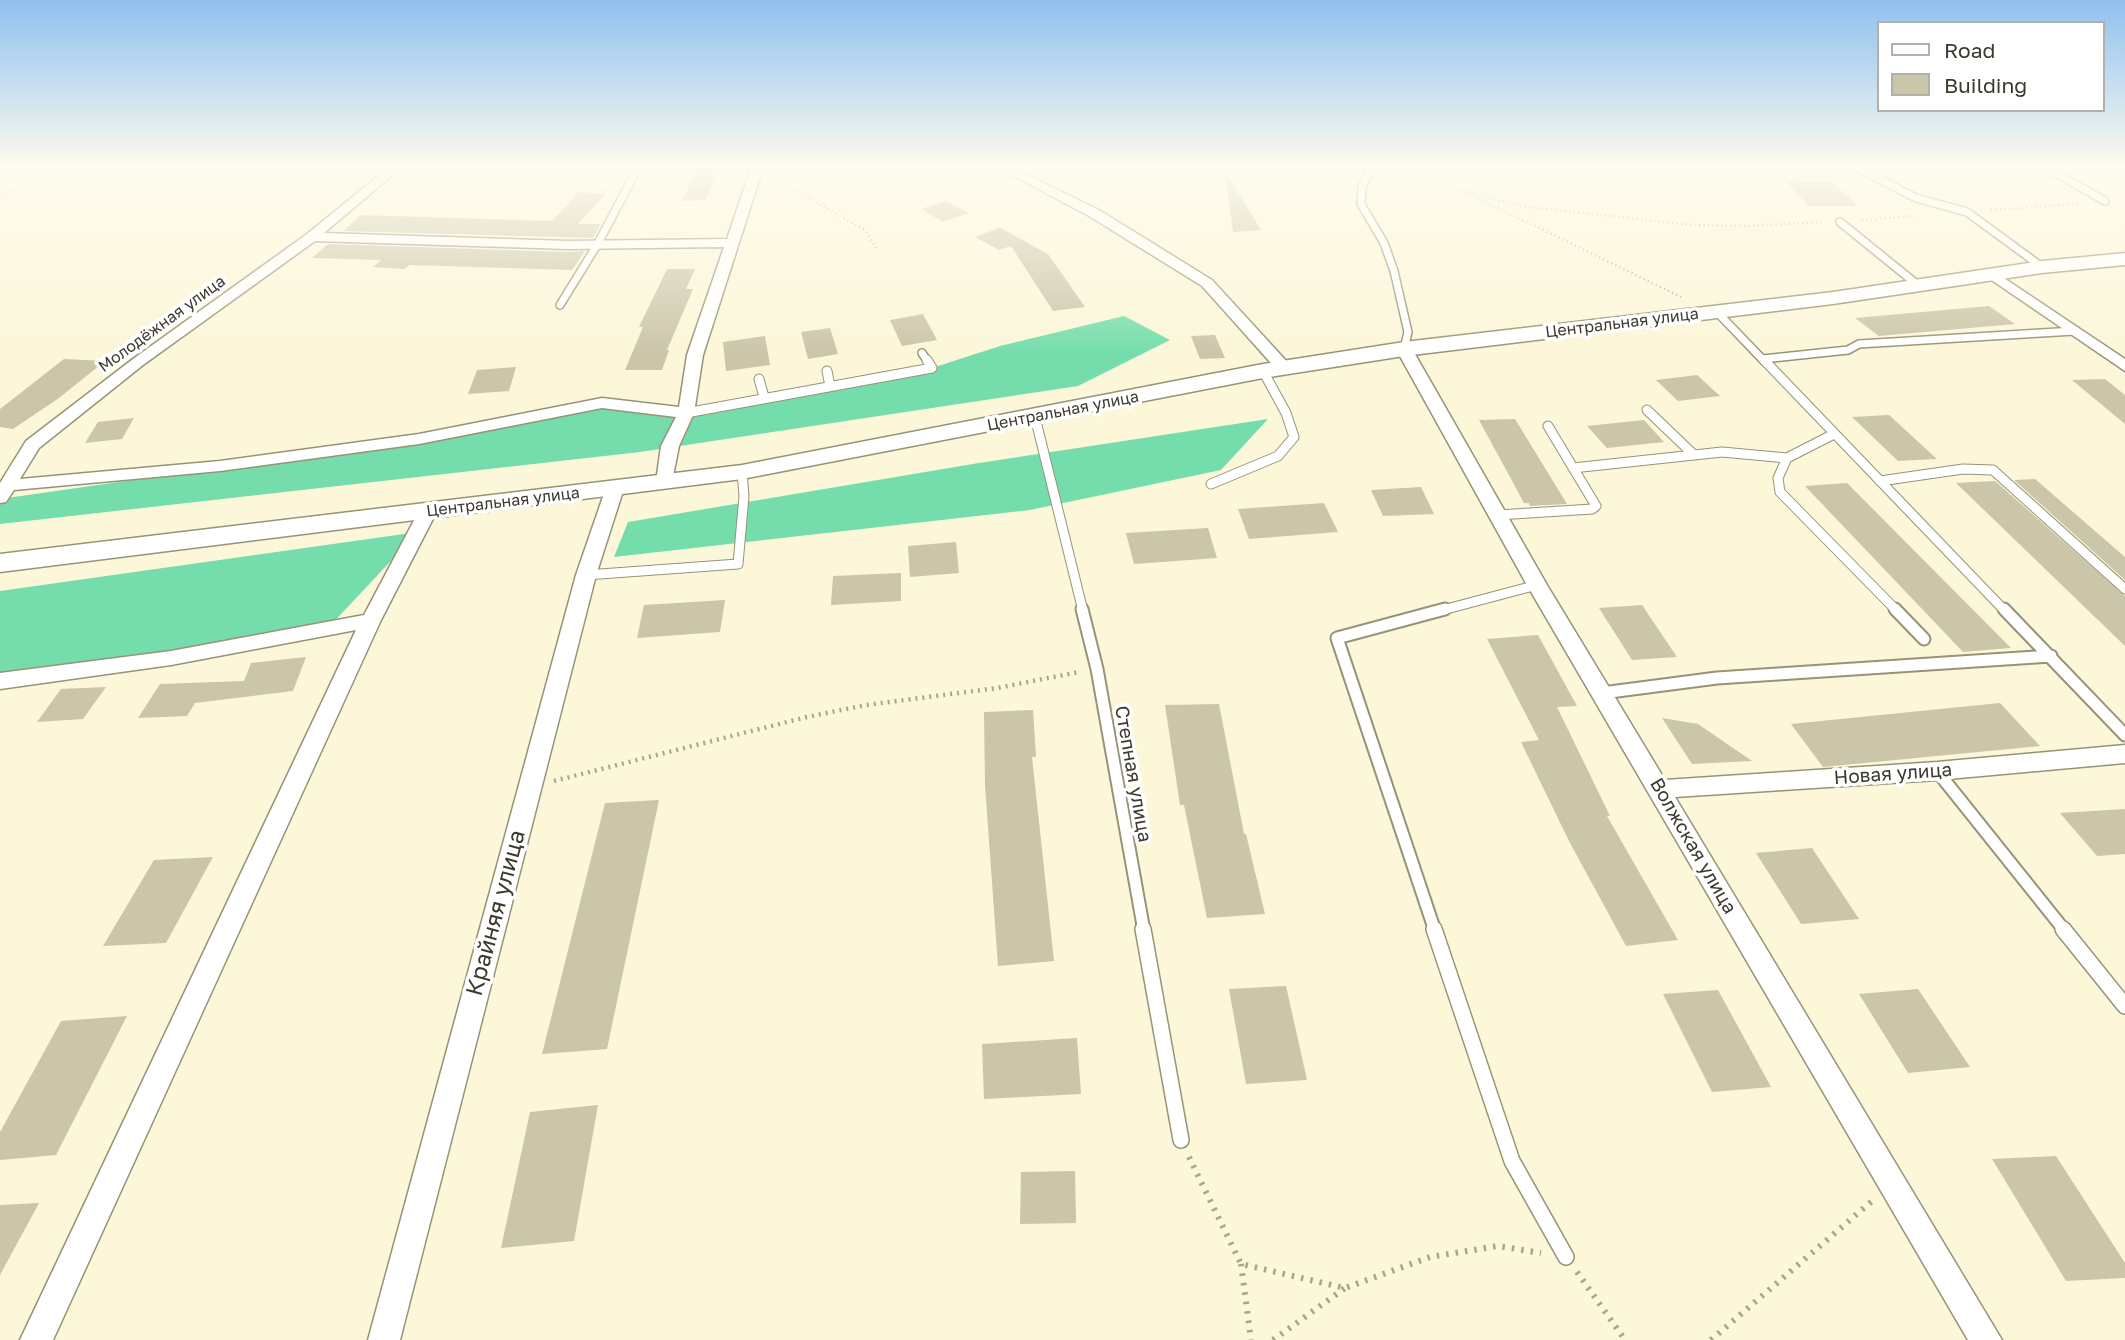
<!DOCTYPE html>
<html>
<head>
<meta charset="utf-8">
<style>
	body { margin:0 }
	#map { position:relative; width:2125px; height:1340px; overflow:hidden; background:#fcf7d9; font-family:"Golos Text",sans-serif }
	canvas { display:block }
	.legend { position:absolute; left:1877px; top:21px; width:228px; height:91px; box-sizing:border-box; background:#fff; border:2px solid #b1b0ab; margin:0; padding:9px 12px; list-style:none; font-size:21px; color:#3c3a2e }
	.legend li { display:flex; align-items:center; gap:14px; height:35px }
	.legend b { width:35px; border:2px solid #b1b0ab }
</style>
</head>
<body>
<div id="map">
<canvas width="2125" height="1340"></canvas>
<ul class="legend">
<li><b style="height:9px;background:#fff"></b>Road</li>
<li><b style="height:19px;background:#cbc5a9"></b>Building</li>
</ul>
</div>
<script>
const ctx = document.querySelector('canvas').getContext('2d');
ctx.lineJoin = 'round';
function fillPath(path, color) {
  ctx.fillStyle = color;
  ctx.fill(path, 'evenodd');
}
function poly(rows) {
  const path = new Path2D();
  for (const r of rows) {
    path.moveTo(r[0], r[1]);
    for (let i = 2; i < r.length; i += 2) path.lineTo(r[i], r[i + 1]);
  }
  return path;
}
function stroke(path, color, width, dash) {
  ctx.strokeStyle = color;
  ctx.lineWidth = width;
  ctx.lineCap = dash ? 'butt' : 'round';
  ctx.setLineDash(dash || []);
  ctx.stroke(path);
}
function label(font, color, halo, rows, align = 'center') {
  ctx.font = font + ' "Golos Text",sans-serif';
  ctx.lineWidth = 7;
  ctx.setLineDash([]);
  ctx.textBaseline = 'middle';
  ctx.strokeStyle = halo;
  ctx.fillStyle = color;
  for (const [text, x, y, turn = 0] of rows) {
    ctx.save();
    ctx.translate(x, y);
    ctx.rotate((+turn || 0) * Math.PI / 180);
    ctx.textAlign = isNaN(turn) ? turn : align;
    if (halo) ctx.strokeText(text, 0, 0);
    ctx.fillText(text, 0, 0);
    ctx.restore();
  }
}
const forest = poly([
	[1124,316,1170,340,1078,386,640,452,0,524,0,499,419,439,602,403,686,413,932,368,1000,346],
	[1268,419,1221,470,1030,510,614,557,628,522,979,463],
	[418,532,328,628,0,676,0,591]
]);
const building = poly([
	[699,167,721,167,705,200,682,201],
	[1224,170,1261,230,1233,232],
	[1785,181,1832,182,1858,206,1809,206],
	[579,192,606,194,578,224,601,224,593,238,343,231,361,215,552,221],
	[946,201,969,213,943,222,921,209],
	[997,226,1048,254,1085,307,1053,311,1011,246,999,250,975,237,999,228],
	[328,244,568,252,585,251,572,270,410,265,404,269,373,267,381,260,312,258],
	[667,269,695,269,686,289,693,289,667,350,669,350,662,370,625,370,643,327,639,327],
	[1989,306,2015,324,1879,336,1855,318],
	[923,314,937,340,902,346,890,320],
	[830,328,838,354,808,359,801,332],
	[1215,335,1225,358,1200,359,1191,336],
	[765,336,770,365,726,371,723,342],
	[64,359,105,361,59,398,13,429,0,427,0,409],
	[516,367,509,391,468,394,477,370],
	[1697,375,1720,396,1678,401,1656,380],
	[2105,379,2125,395,2125,424,2072,380],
	[1889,415,1937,459,1898,461,1852,417],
	[134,418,122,439,85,443,98,422],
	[1515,419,1567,504,1530,506,1529,503,1524,503,1479,420],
	[1644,420,1664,442,1607,448,1587,426],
	[2035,479,2125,557,2125,580,2014,480],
	[1995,481,2125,596,2125,646,1956,483],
	[1847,483,2011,648,1963,652,1805,486],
	[1421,487,1434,514,1383,516,1371,490],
	[1324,503,1338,532,1249,539,1238,509],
	[1208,528,1217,558,1134,564,1126,533],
	[956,542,959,573,910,577,908,546],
	[901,573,901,601,831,605,833,576],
	[725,600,720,632,637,638,644,605],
	[1642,605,1677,657,1632,660,1599,608],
	[1538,635,1577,706,1557,707,1610,816,1607,816,1678,940,1626,946,1569,841,1521,742,1539,740,1487,639],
	[306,657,293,691,195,703,187,716,138,718,160,684,244,681,251,663],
	[106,687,83,719,37,722,61,689],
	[2000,703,2040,746,1823,767,1791,724],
	[1219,704,1244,834,1246,834,1265,914,1207,918,1184,805,1180,805,1165,705],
	[1033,710,1036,757,1032,757,1054,961,998,966,985,785,984,712],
	[1662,718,1698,724,1752,761,1692,764],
	[659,800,607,1049,542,1054,605,803],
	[2125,809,2125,854,2097,856,2060,813],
	[1812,848,1859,919,1801,924,1756,853],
	[213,857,166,943,103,946,154,860],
	[1286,986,1307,1080,1246,1084,1229,989],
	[1918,989,1970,1067,1908,1073,1859,994],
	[1718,990,1771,1087,1712,1092,1663,994],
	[127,1016,56,1155,0,1160,0,1132,61,1021],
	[1077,1038,1081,1094,984,1099,982,1044],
	[598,1105,574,1241,501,1248,530,1112],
	[2056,1156,2125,1263,2125,1278,2066,1281,1992,1159],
	[1075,1171,1076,1223,1020,1224,1021,1172],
	[39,1203,0,1275,0,1205]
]);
const pathFar2 = poly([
	[1410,168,1465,192],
	[773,178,865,230,877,249],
	[400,183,609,189],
	[0,198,55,168],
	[1991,210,2077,204],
	[1862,220,1916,216],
	[1681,297,1465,192,1528,207,1692,225,1746,226,1825,222]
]);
const pathFar1 = poly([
	[554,781,807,717,866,705,997,688,1079,672]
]);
const path = poly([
	[1189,1157,1241,1264,1345,1288,1430,1257,1498,1246,1541,1253],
	[1241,1264,1251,1340],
	[1577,1272,1625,1340],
	[1273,1340,1345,1288],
	[1711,1340,1872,1201]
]);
const serviceFar3 = poly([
	[1372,168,1362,187,1361,204,1384,243,1394,271,1408,332,1404,349],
	[1858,168,1916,198,1967,212,2042,267],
	[2047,168,2105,201],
	[1840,222,1919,286],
	[560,305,597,245,638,168],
	[1717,312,1765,362],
	[922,353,928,362],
	[1763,359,1848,350,1859,344,2074,331]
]);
const serviceFar2 = poly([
	[1764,360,2005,611],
	[827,371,830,386],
	[759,379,764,397],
	[1647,410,1693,454],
	[686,413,932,368,927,360],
	[1035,417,1083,611],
	[1834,434,1787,458,1778,478,1780,492,1897,611],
	[1573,468,1722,452,1787,458],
	[1880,481,1963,469,1993,470,2125,589],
	[1211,484,1278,456,1294,437,1286,413,1263,371],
	[1498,515,1592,509,1596,506,1548,426],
	[586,575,738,564,744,496,742,472],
	[1439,611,1537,585]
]);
const serviceFar1 = poly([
	[1082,609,1097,669,1144,931],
	[1895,609,1924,639],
	[2004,609,2125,735],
	[1602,693,1717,678,2051,656],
	[1937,771,2065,931],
	[1435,931,1337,638,1445,609]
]);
const service = poly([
	[1143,929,1181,1140],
	[1434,929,1512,1161,1566,1257],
	[2063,929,2125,1006]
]);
const minor = poly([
	[388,168,401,168,324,233,568,241,727,239,751,168,763,168,703,355,694,413,679,446,671,486,659,486,656,482,661,446,676,417,602,408,419,444,220,471,14,490,6,502,0,503,0,483,26,441,133,359,307,234,388,168],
	[315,241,568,249,724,247,687,355,679,407,602,398,419,434,220,461,20,479,39,448,143,365,315,241],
	[999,168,1013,168,1099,210,1212,280,1290,365,1292,368,1290,371,1278,371,1202,286,1089,216,999,168],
	[1992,270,2125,359,2125,371,1987,277,1987,271,1992,270],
	[1404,344,1412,349,1547,585,1665,780,1937,762,2125,745,2125,763,1937,780,1675,797,2002,1340,1968,1340,1527,585,1396,349,1404,344],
	[615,483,624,488,596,575,400,1340,368,1340,576,575,606,488,615,483],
	[428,505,437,511,381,620,53,1340,20,1340,356,630,171,665,0,689,0,673,171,651,364,615,419,511,428,505]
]);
const secondary = poly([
	[2125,253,2125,265,2042,273,1833,304,1404,356,1263,378,742,479,0,572,0,554,742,465,1263,364,1404,342,1833,292,2042,261,2125,253]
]);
const farStreetnames = [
	["Центральная улица",1622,323,-7],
	["Молодёжная улица",162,324,-36],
	["Центральная улица",1063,411,-11],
	["Центральная улица",503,502,-7]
];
const streetNames = [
	["Степная улица",1133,774,80],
	["Новая улица",1893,774,-4],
	["Волжская улица",1693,846,60]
];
const nearStreetnames = [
	["Крайняя улица",496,913,-75]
];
fillPath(forest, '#74ddab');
fillPath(building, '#cbc5a9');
stroke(serviceFar3, '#989378', 10);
stroke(serviceFar2, '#989378', 11);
stroke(serviceFar1, '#989378', 15);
stroke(service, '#989378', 18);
stroke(minor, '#989378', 3);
stroke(secondary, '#989378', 3);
stroke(pathFar2, '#a8a48e', 2.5, [1, 3.5]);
stroke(pathFar1, '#a8a48e', 4.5, [2, 5]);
stroke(path, '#a8a48e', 6, [2.5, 7]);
stroke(serviceFar3, '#fff', 7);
stroke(serviceFar2, '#fff', 9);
stroke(serviceFar1, '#fff', 11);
stroke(service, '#fff', 15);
fillPath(minor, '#fff');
fillPath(secondary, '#fff');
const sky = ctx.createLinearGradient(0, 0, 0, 355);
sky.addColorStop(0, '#8fc0f0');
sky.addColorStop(0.47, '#fefbee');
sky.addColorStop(1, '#fefbee00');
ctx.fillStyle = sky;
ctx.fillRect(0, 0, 2125, 355);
label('16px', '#3c3a2e', '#fff', farStreetnames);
label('19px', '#3c3a2e', '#fff', streetNames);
label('23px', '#3c3a2e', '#fff', nearStreetnames);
</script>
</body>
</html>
